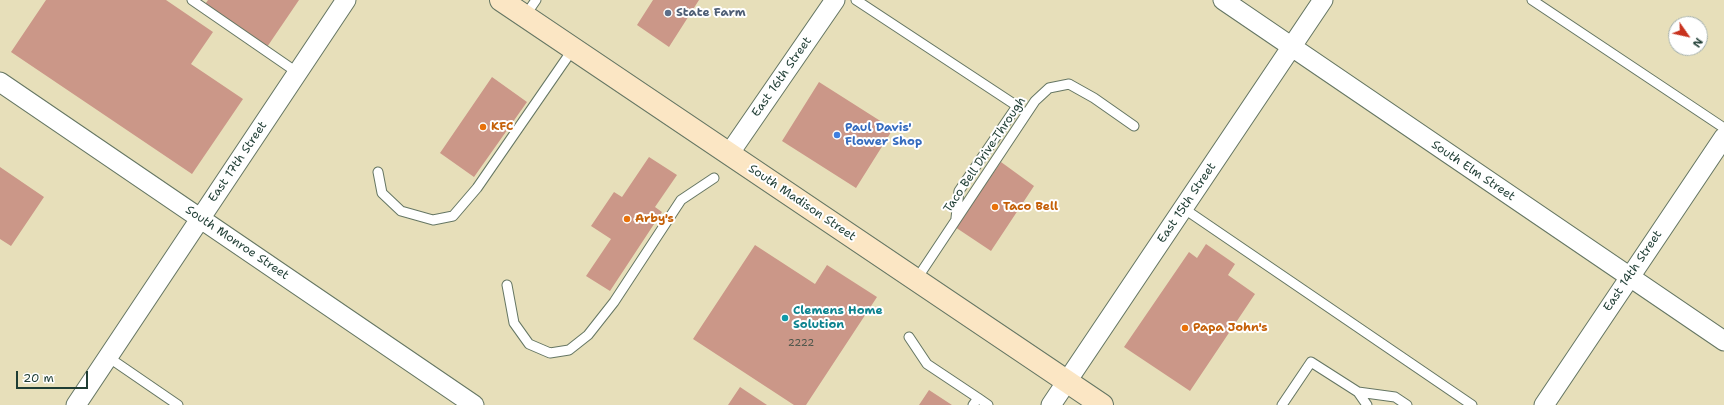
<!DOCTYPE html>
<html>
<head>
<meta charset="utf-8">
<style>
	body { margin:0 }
	#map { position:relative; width:1724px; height:405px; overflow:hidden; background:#e7dfba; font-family:"Shantell Sans",sans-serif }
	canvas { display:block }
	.north { position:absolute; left:1668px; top:16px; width:40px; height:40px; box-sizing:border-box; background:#fff; border:1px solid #a5b1ae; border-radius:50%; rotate:124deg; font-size:11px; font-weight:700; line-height:16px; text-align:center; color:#1f3d34 }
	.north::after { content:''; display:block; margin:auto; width:14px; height:18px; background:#c8321e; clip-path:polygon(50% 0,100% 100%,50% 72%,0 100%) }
	.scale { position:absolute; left:16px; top:371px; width:72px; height:18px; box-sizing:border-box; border:2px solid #1f3d34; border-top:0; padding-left:5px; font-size:12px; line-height:14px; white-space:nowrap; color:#1f3d34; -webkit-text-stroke:3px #fff; paint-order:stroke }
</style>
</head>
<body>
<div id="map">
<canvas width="1724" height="405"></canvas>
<div class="north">N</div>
<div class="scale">20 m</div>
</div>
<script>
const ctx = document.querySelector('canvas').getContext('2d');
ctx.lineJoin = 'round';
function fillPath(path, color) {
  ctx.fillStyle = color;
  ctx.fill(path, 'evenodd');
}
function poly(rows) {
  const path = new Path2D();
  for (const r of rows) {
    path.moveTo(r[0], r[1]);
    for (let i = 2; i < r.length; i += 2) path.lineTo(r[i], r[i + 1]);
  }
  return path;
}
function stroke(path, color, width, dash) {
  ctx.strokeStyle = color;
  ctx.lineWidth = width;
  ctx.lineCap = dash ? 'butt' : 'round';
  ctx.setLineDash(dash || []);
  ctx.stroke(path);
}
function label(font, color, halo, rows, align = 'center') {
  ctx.font = font + ' "Shantell Sans",sans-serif';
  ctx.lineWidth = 4;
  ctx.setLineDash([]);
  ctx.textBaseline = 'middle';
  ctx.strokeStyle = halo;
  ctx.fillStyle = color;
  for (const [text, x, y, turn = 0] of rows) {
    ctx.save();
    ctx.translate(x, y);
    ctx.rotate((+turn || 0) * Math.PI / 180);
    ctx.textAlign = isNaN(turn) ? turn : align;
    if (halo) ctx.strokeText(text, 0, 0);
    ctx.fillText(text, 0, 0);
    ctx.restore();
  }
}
const building = poly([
	[46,0,166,0,213,32,191,64,243,99,192,174,11,52],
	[208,0,299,0,265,50,203,7],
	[653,0,699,0,669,47,637,25],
	[492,77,527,102,474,177,440,153],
	[819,82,893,129,856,188,782,141],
	[649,157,677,175,655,207,662,212,610,291,586,276,611,239,591,226,614,192,622,197],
	[1001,162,1034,186,991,251,955,227],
	[0,167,44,197,11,246,0,239],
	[1206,244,1235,264,1228,275,1255,294,1190,391,1124,347,1189,252,1197,258],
	[755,245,815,284,827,265,877,297,806,405,794,405,693,339],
	[740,387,767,405,728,405],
	[929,390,952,405,919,405]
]);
const service = poly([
	[192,0,298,73],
	[856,0,1017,106,959,191,956,218],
	[1532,0,1724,128],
	[525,16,536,0],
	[378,172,382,193,401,211,433,220,453,216,477,188,573,49],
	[1183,208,1472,405],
	[916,280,1035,101,1049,88,1069,84,1094,98,1134,126],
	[507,285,514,323,529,344,550,353,569,350,588,335,614,302,681,200,714,178],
	[909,337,927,364,978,398],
	[108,357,178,405],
	[1358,392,1395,397,1407,405],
	[973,405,978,398,988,405],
	[1282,405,1311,362,1358,392,1367,405]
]);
const minor = poly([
	[1223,0,1724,341],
	[0,82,474,405],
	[729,154,835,0],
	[76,405,346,0],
	[1051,405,1323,0],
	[1544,405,1724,137]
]);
const secondary = poly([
	[501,0,1102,405]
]);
const markers = [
	[668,13,4,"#5c6f8a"],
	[483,127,4,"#e8710a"],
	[837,135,4,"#3f7fe0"],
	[995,207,4,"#e8710a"],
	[627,219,4,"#e8710a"],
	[785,318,4,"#0f9aa8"],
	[1185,328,4,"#e8710a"]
];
const numberNames = [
	["2222",801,343]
];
const serviceNames = [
	["State Farm",676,13]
];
const streetNames = [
	["East 16th Street",782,77,-55],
	["Taco Bell Drive-Through",985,155,-56],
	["East 17th Street",238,162,-56],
	["South Elm Street",1473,171,34],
	["South Madison Street",802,203,34],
	["East 15th Street",1187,203,-56],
	["South Monroe Street",237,243,34],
	["East 14th Street",1633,271,-56]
];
const foodNames = [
	["KFC",491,127],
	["Taco Bell",1003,207],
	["Arby's",635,219],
	["Papa John's",1193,328]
];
const shopNames = [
	["Paul Davis'",845,128],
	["Flower Shop",845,142]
];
const cultureNames = [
	["Clemens Home",793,311],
	["Solution",793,325]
];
fillPath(building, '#cb9788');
stroke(service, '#657663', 11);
stroke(minor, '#657663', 21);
stroke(secondary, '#657663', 24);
stroke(service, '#fff', 9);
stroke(minor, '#fff', 19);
stroke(secondary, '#fbe6c4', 22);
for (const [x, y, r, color] of markers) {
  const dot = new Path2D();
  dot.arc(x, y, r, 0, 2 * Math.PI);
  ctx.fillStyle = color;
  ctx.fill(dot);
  stroke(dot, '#fff', 1.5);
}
label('10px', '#4a5449', null, numberNames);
label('bold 12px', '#4e5e75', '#fff', serviceNames, 'left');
label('12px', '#1f3d34', '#fff', streetNames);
label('bold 12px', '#c56008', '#fff', foodNames, 'left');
label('bold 12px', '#366cbe', '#fff', shopNames, 'left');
label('bold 12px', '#0d838f', '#fff', cultureNames, 'left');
</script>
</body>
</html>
